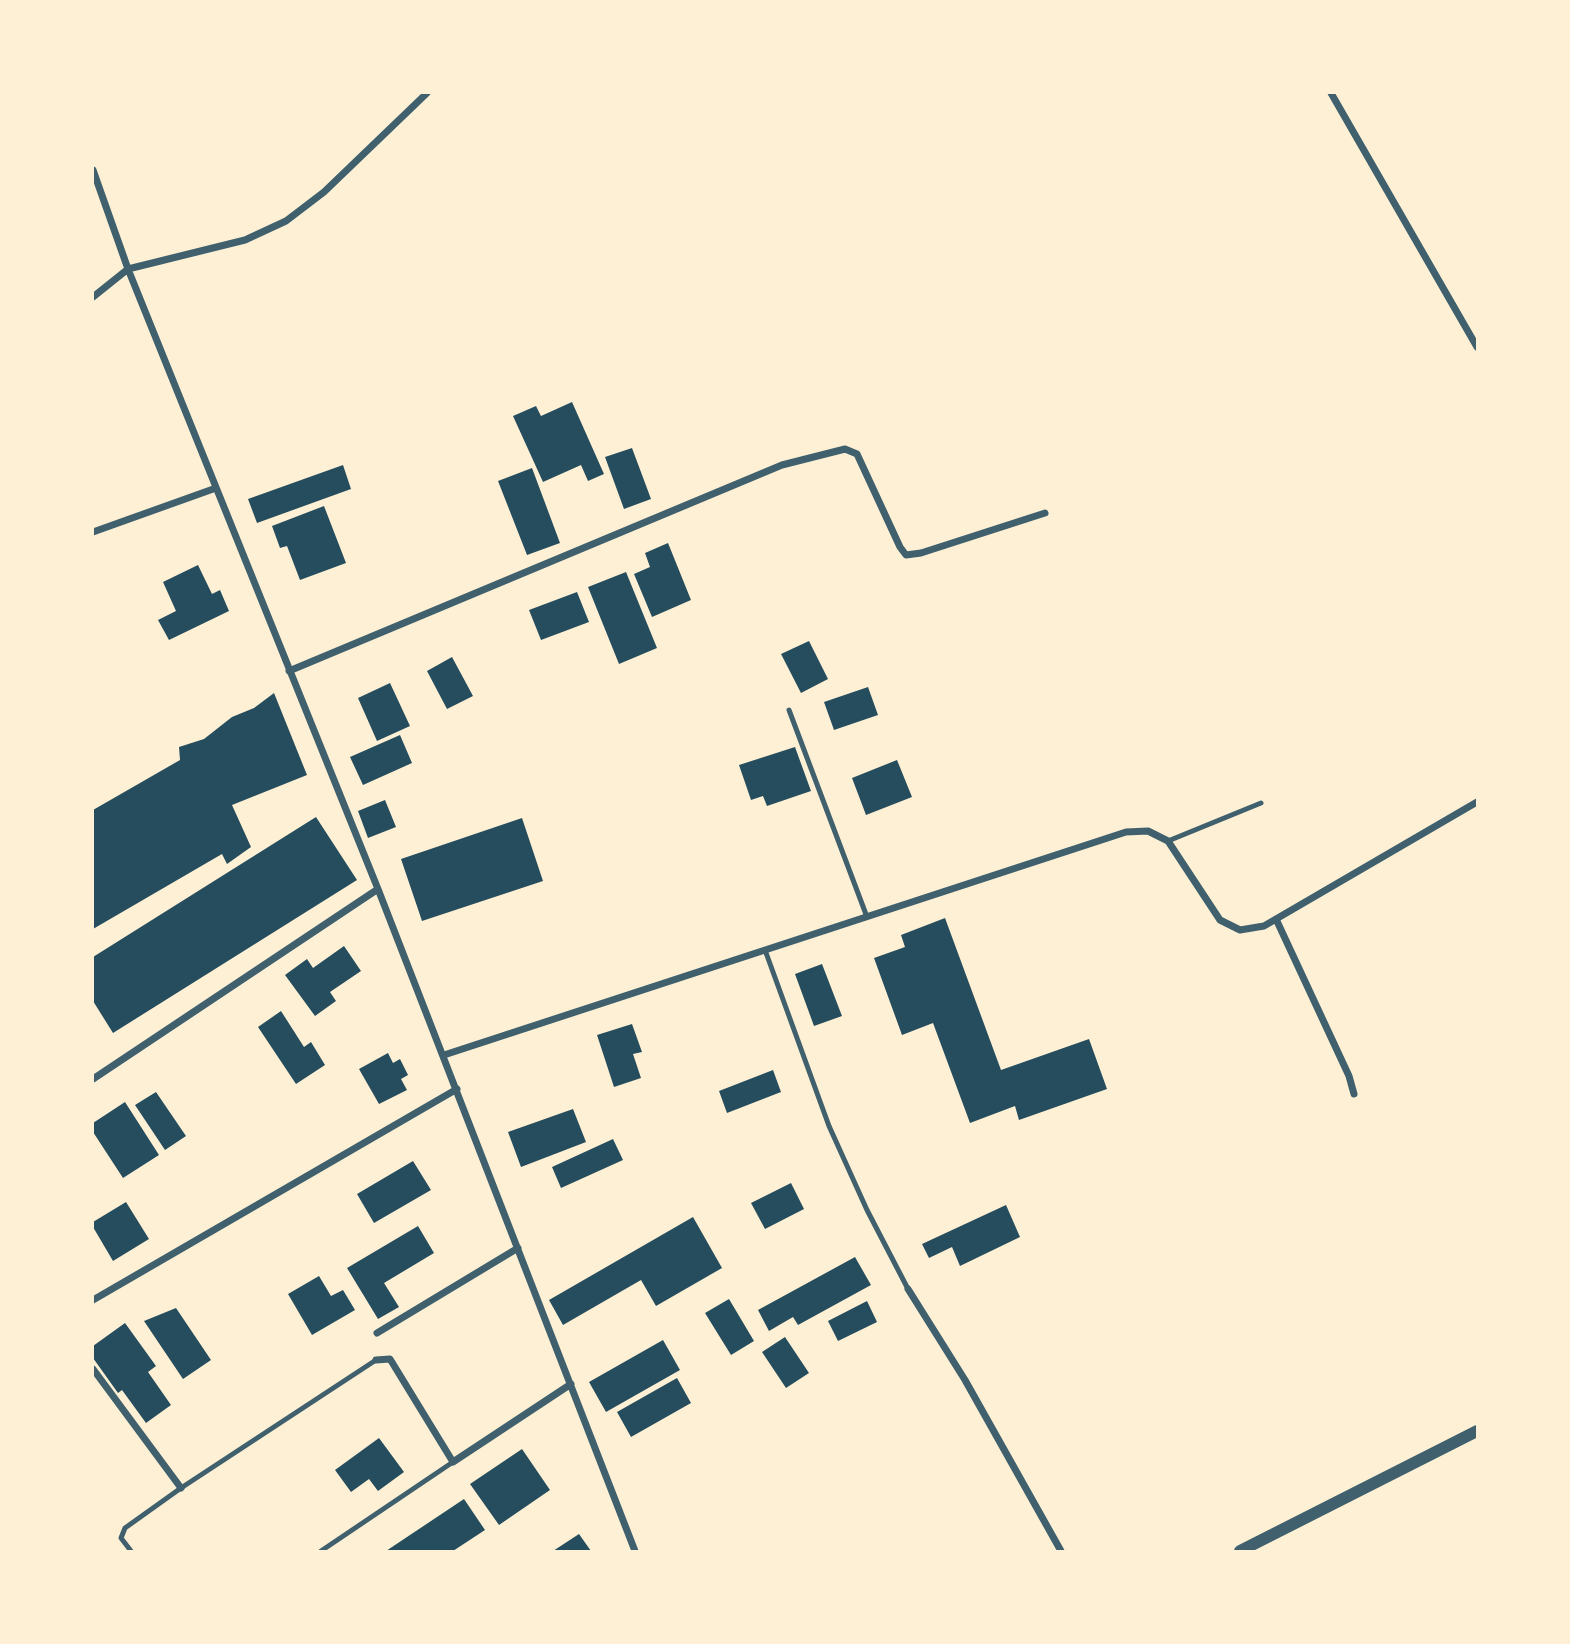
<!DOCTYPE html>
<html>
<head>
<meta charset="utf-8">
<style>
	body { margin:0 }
	#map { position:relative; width:1570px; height:1644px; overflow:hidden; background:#fdf0d5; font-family:Lora,serif }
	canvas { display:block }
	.frame { position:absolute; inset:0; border:94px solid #fdf0d5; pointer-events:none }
</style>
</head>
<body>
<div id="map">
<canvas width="1570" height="1644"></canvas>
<div class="frame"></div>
</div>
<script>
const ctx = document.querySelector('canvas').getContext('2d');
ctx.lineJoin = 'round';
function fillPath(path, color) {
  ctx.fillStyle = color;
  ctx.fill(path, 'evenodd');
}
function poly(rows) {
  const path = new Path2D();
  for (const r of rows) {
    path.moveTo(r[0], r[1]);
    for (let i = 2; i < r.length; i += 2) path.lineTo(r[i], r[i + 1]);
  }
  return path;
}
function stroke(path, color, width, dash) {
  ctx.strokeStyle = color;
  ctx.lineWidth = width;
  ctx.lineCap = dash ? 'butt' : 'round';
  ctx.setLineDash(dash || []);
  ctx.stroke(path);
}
const building = poly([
	[572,402,604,474,588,481,581,465,543,482,513,416,536,406,541,416],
	[632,448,651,499,624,509,605,457],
	[343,465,351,489,257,523,248,499],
	[532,468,560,543,527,555,498,481],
	[324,506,346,563,300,580,287,546,280,548,272,526],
	[668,543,691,600,652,617,634,574,650,567,645,553],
	[198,565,212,594,220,590,229,611,169,640,158,620,176,611,163,582],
	[626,572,657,648,619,664,588,587],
	[577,592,589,622,541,640,529,610],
	[809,641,828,679,801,693,781,654],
	[452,657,473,696,447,709,427,671],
	[390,683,410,726,377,741,358,698],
	[868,687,878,715,834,730,824,702],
	[274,693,307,775,232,805,251,847,227,864,222,854,93,929,93,810,180,760,179,747,204,739,232,717,254,708],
	[400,735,412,763,363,785,350,757],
	[795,747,811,791,767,806,763,796,751,800,739,765],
	[897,760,912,797,866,815,852,778],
	[385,800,396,827,368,838,358,811],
	[316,817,357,880,113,1033,93,1001,93,957],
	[522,818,543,881,422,921,401,859],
	[945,918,1001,1070,1089,1039,1107,1089,1019,1120,1015,1106,970,1123,933,1023,902,1035,874,958,905,947,901,935],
	[344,946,361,971,330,992,336,1001,315,1016,285,975,307,959,313,968],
	[822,964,842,1016,814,1026,795,974],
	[281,1011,304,1047,311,1042,325,1065,296,1084,258,1027],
	[632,1024,642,1052,633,1054,641,1078,614,1087,597,1035],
	[388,1053,393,1063,400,1059,408,1075,401,1079,407,1090,379,1104,359,1069],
	[773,1070,781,1092,727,1113,719,1091],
	[156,1092,186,1136,165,1150,135,1105],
	[125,1102,159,1155,123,1178,93,1132,93,1123],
	[573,1109,586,1142,521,1167,508,1132],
	[613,1139,623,1160,561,1188,552,1167],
	[413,1161,431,1190,374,1223,357,1194],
	[791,1183,804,1209,765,1229,751,1203],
	[126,1202,149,1239,113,1261,93,1227,93,1222],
	[1006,1205,1020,1237,960,1266,952,1247,929,1258,922,1244],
	[693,1217,722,1268,656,1306,641,1280,563,1325,549,1300],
	[418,1226,434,1253,384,1283,399,1307,378,1319,347,1268],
	[855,1257,871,1285,798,1325,793,1317,769,1331,758,1310],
	[319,1276,331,1296,343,1290,355,1310,312,1335,288,1294],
	[729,1299,754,1341,731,1355,705,1313],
	[867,1301,877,1322,838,1341,828,1321],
	[176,1308,211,1360,183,1379,144,1321],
	[125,1323,156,1366,148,1372,171,1405,146,1423,122,1390,118,1393,93,1358,93,1346],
	[785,1337,809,1373,786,1388,762,1352],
	[663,1340,680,1370,606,1412,589,1382],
	[677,1378,691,1403,631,1437,617,1412],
	[379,1438,404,1472,378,1491,369,1479,351,1492,335,1470],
	[522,1449,550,1490,499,1525,470,1484],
	[464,1499,485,1530,453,1551,386,1551],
	[579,1534,591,1551,553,1551]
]);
const service = poly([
	[789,710,867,917],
	[1168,841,1261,803],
	[765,950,829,1126,867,1210,908,1289],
	[131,1551,121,1538,125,1528,181,1488,376,1360],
	[321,1551,453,1462]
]);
const minor = poly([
	[1331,93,1477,347],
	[93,170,128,269,378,889,635,1551],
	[93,297,128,269,245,240,286,221,324,192,427,93],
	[93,532,216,488],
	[289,671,782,465,845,449,857,454,900,547,906,555,921,553,1045,513],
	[1276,919,1349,1076,1354,1094],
	[444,1055,1126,832,1148,831,1168,841,1220,920,1240,930,1264,926,1477,802],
	[93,1079,378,889],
	[908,1289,965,1380,1061,1551],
	[93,1300,457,1089],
	[377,1333,518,1248],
	[376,1360,390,1359,453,1462,571,1384],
	[93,1369,181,1488]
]);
const tertiary = poly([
	[1240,1551,1477,1431]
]);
fillPath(building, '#264d5e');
stroke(service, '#3f606c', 5);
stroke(minor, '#3f606c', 7);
stroke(tertiary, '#3f606c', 12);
</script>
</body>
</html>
